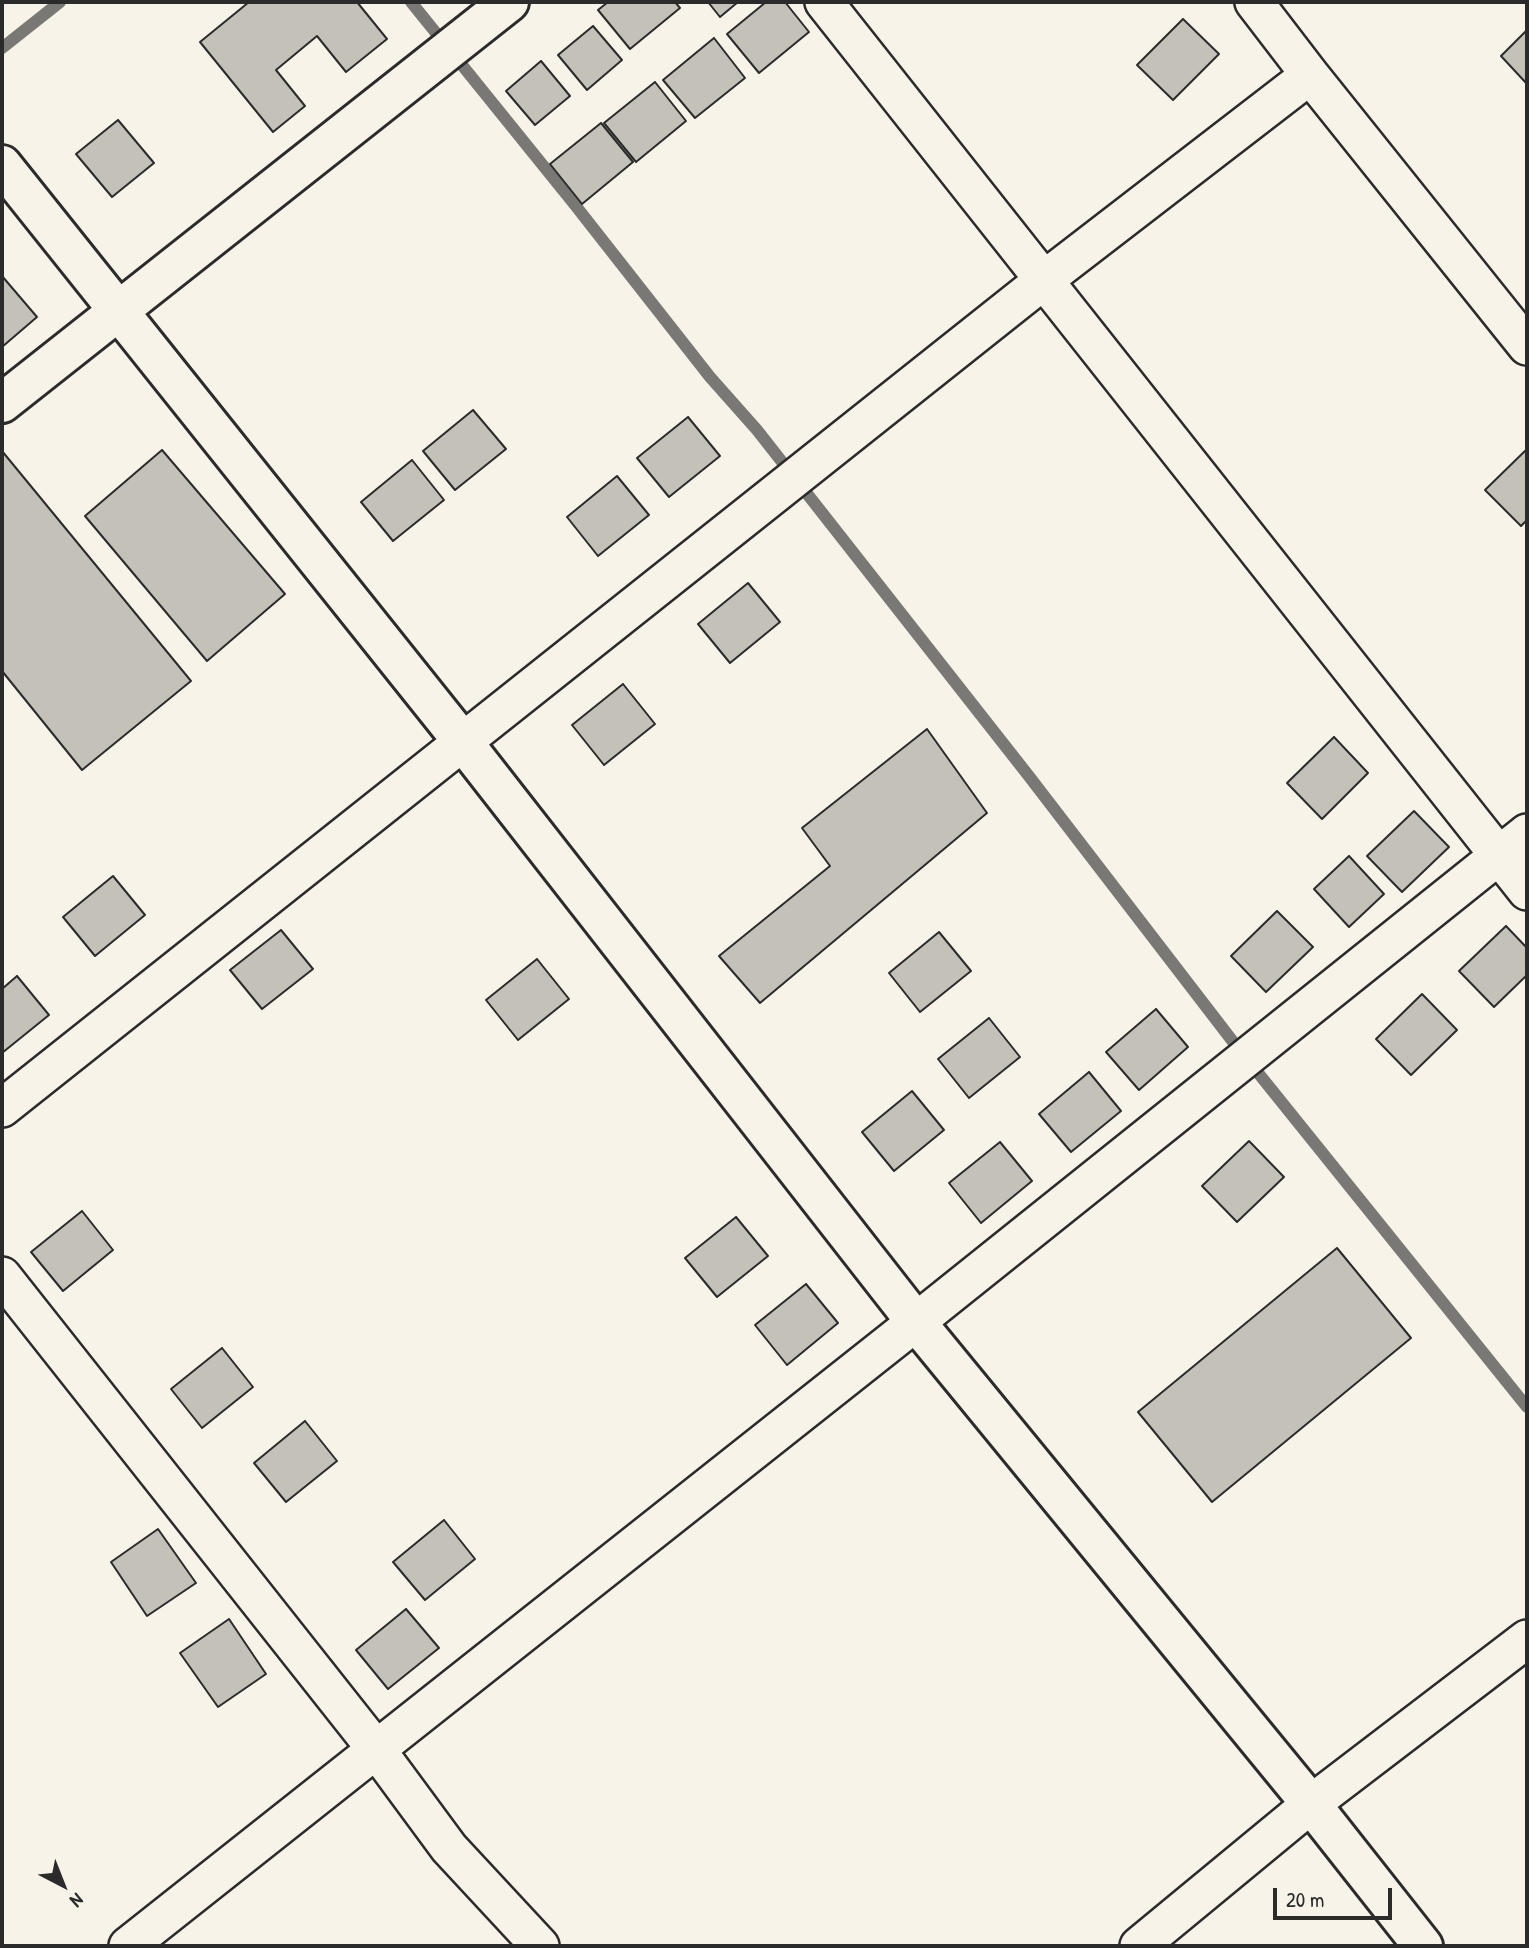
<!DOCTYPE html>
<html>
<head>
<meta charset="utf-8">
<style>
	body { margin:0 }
	#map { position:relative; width:1529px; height:1948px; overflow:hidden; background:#f7f3e8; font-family:"Patrick Hand",sans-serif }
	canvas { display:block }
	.frame { position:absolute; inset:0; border:4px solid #2b2b2b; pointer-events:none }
	.north { position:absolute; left:28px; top:1850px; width:70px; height:70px; -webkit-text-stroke:5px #f7f3e8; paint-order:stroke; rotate:138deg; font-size:19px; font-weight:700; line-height:28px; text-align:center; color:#2b2b2b }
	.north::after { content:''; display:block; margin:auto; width:24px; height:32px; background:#2b2b2b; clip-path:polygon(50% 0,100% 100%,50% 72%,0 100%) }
	.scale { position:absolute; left:1273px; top:1888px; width:119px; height:32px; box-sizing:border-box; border:4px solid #2b2b2b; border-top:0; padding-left:9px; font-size:21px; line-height:24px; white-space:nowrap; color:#2b2b2b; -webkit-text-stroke:5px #f7f3e8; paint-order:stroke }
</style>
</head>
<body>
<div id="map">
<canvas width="1529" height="1948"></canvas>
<div class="frame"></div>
<div class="north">N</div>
<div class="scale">20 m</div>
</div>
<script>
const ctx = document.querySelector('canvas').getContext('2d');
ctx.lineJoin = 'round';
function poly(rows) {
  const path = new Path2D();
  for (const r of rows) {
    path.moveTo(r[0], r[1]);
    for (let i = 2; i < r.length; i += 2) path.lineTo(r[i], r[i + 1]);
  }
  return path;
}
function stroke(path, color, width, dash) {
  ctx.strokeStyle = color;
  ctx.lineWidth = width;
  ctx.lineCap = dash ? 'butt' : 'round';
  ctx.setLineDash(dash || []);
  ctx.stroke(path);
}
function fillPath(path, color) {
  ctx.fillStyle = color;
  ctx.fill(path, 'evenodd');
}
const stream = poly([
	[411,2,575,205,710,377,757,430,1028,775,1234,1043,1527,1407],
	[2,48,60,2]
]);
const building = poly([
	[249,2,357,2,387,39,346,72,317,36,276,70,305,106,273,132,200,42,249,2],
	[608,2,675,2,680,8,630,49,598,10,608,2],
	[708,2,738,2,720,17,708,2],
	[766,2,785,2,809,32,759,73,727,34,766,2],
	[1183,19,1219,54,1173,100,1137,65,1183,19],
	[593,26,622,60,587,90,558,55,593,26],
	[1527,30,1527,84,1501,56,1527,30],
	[714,38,745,78,695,118,663,80,714,38],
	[541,61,570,96,535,125,506,91,541,61],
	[655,82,686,121,636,162,604,123,655,82],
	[118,120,154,163,112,197,76,154,118,120],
	[601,123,633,162,582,204,550,164,601,123],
	[2,276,37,317,2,347,2,276],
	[473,410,506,449,455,490,423,451,473,410],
	[688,417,720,456,669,497,637,458,688,417],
	[1527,449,1527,520,1521,526,1485,490,1527,449],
	[162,450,285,594,207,661,85,516,162,450],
	[2,451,191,681,82,770,2,671,2,451],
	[412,460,444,500,393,541,361,502,412,460],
	[617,476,649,515,598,556,567,517,617,476],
	[748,583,780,622,730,663,698,624,748,583],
	[623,684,655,724,604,765,572,725,623,684],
	[927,729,987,813,760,1003,719,956,830,866,802,828,927,729],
	[1334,737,1368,773,1322,819,1287,783,1334,737],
	[1414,811,1449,847,1402,892,1367,856,1414,811],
	[1349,856,1384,894,1349,927,1314,889,1349,856],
	[113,876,145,915,95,956,63,917,113,876],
	[1277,911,1313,947,1266,992,1231,956,1277,911],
	[1506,926,1527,948,1527,975,1494,1007,1459,971,1506,926],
	[281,930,313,969,262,1009,230,970,281,930],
	[939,932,971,971,920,1012,889,973,939,932],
	[537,959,569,999,518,1040,486,1000,537,959],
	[17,976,49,1015,2,1053,2,989,17,976],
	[1422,994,1457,1030,1411,1075,1376,1039,1422,994],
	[1156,1009,1188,1047,1139,1090,1106,1052,1156,1009],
	[989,1018,1020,1057,969,1098,938,1059,989,1018],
	[1089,1072,1121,1111,1071,1152,1039,1114,1089,1072],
	[912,1091,944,1130,894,1171,862,1132,912,1091],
	[1249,1141,1284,1177,1237,1222,1202,1186,1249,1141],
	[1000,1142,1032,1181,981,1223,949,1183,1000,1142],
	[82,1211,113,1250,63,1291,31,1252,82,1211],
	[736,1217,768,1256,717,1297,685,1258,736,1217],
	[1337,1248,1411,1338,1212,1502,1138,1412,1337,1248],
	[806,1284,838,1323,787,1365,755,1325,806,1284],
	[222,1348,253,1387,202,1428,171,1389,222,1348],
	[305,1421,337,1461,286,1502,254,1463,305,1421],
	[444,1520,475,1559,425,1600,393,1562,444,1520],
	[158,1529,196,1583,147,1616,111,1562,158,1529],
	[406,1609,439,1648,388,1689,356,1650,406,1609],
	[229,1619,266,1674,218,1707,180,1653,229,1619]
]);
const minor = poly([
	[824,2,1527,891],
	[1254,2,1310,75,1527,346],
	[2,1108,1044,280,1310,75],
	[2,1276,376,1749,449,1848,540,1946],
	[128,1946,916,1322,1527,833],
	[1139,1946,1311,1804,1527,1639]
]);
const tertiary = poly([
	[2,165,463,742,916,1322,1311,1804,1423,1946],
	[2,403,509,2]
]);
stroke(stream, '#7a7874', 12);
fillPath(building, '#c4c1b9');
stroke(building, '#2b2b2b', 2);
stroke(minor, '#2b2b2b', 42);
stroke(tertiary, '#2b2b2b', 44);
stroke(minor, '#f7f3e8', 37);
stroke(tertiary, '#f7f3e8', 38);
</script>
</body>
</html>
